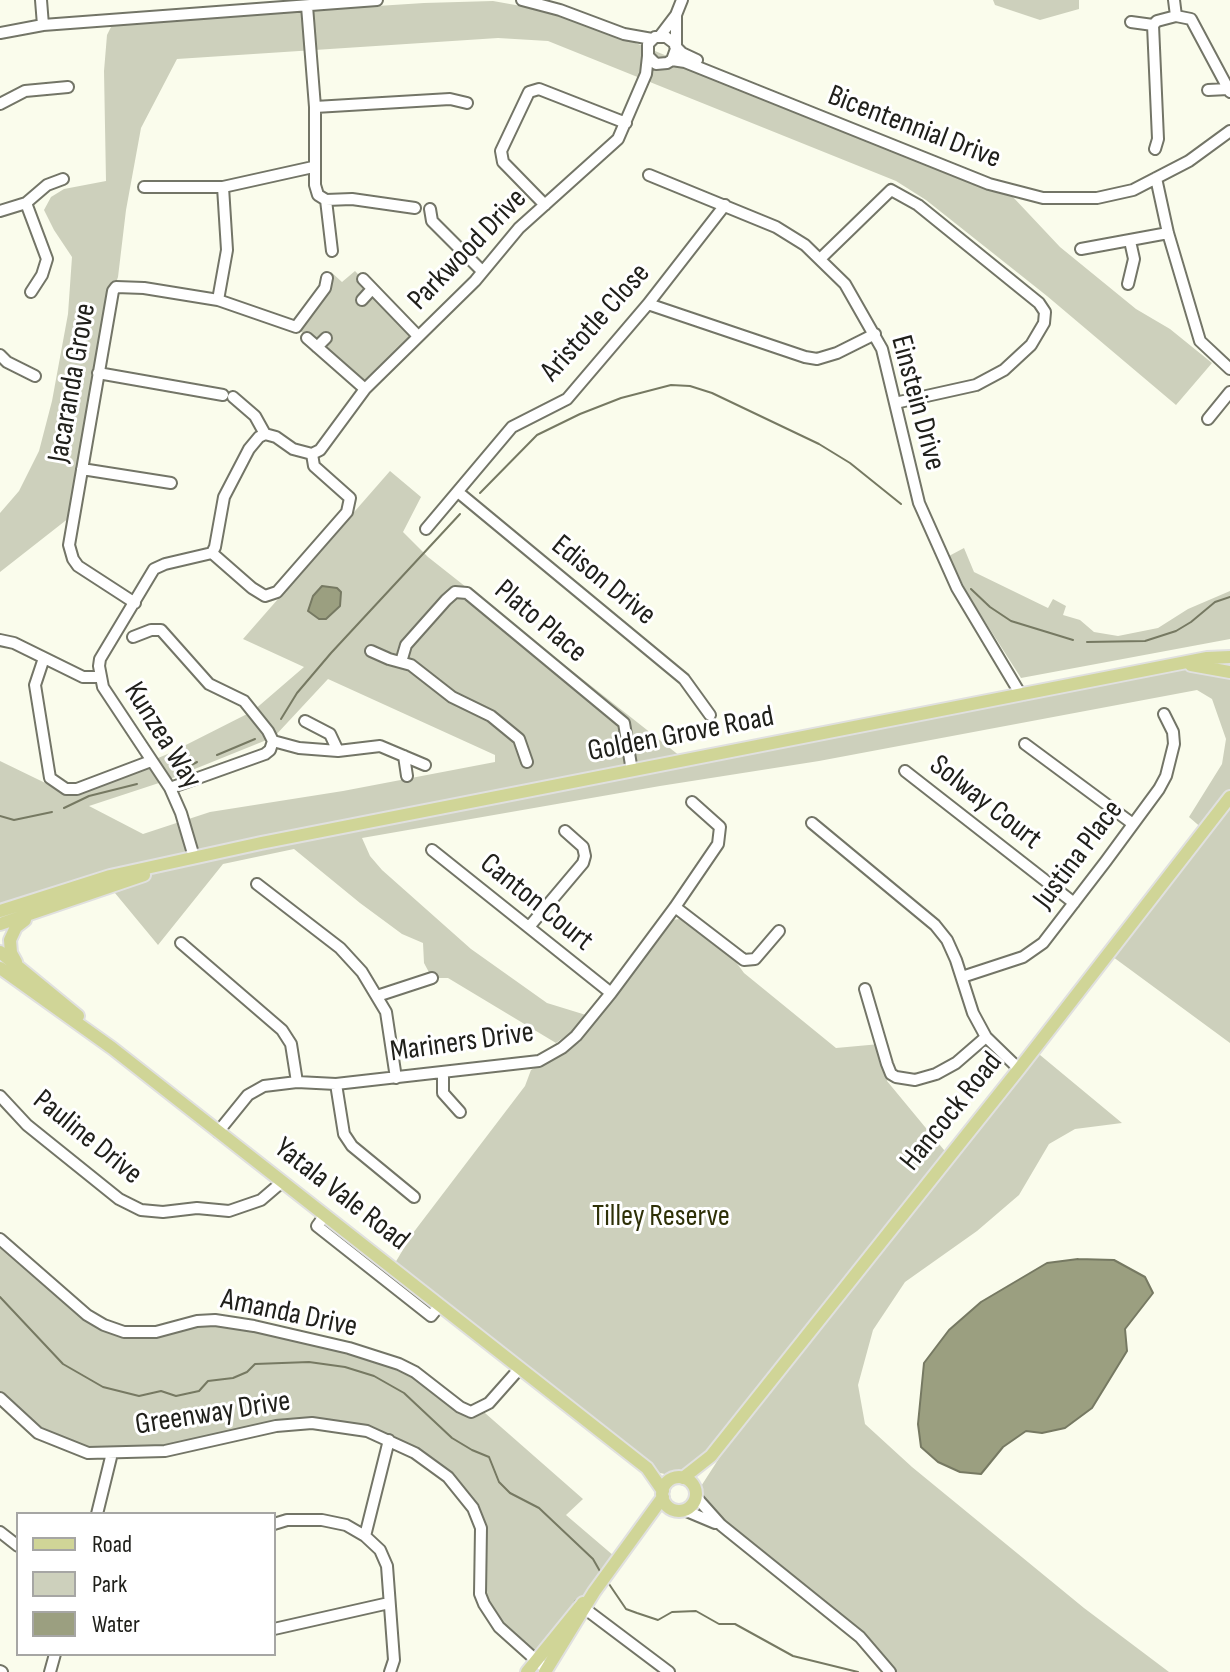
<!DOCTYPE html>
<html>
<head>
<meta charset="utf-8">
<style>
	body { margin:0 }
	#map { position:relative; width:1230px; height:1672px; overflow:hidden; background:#fafcec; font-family:"Sofia Sans Condensed",sans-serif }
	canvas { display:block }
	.legend { position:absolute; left:16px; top:1512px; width:260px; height:144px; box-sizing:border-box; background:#fff; border:2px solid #a6a6a4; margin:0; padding:10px 14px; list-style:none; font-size:24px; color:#20201b }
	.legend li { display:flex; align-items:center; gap:16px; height:40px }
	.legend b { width:40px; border:2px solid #a6a6a4 }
</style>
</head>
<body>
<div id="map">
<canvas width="1230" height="1672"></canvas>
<ul class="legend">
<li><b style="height:10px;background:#d0d597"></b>Road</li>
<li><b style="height:22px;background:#cdd0bc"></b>Park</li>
<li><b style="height:22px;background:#9b9f80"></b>Water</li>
</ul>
</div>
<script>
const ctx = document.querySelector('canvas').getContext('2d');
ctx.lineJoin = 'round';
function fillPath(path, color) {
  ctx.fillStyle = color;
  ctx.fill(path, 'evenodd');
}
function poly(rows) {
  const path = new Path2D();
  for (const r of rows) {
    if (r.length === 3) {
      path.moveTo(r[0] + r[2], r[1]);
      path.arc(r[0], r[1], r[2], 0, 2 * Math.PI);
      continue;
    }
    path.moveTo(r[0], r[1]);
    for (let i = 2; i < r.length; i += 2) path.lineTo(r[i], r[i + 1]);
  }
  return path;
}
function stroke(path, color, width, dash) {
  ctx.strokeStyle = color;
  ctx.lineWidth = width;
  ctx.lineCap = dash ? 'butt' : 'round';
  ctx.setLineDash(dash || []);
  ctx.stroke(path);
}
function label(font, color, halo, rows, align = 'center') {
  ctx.font = font + ' "Sofia Sans Condensed",sans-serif';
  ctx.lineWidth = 6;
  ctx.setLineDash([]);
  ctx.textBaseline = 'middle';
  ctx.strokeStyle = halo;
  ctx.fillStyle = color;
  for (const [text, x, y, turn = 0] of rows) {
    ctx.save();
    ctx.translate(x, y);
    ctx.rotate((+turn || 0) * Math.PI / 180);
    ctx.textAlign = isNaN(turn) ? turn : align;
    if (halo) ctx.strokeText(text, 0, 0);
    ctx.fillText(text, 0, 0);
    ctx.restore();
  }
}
const green = poly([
	[993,0,1079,0,1079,9,1040,20,995,5],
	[493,1,549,11,614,34,925,163,1012,196,1060,247,1136,309,1170,329,1212,363,1176,405,1047,296,926,200,896,181,548,41,498,38,177,59,141,128,126,210,118,277,113,291,74,514,0,572,0,513,19,491,39,451,52,401,68,314,72,257,54,230,44,210,51,197,64,189,106,181,104,71,107,35,115,19,174,19,424,3],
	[355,271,418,336,365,389,296,327,325,288,331,272,342,282],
	[390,471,421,497,403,532,428,557,685,760,1230,657,1230,1043,1109,954,1204,830,1189,817,1222,764,1226,739,1212,699,1197,690,819,761,660,786,362,838,370,856,382,870,471,949,547,1003,586,1015,571,1032,556,1043,448,978,432,978,424,963,423,943,402,934,360,903,294,849,223,864,158,945,110,887,0,912,0,761,70,795,170,753,253,711,304,667,243,639],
	[328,679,495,755,495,762,343,791,210,812,143,834,89,806,165,781,274,737],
	[964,548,974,572,1048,608,1053,599,1066,606,1063,615,1080,620,1094,632,1118,636,1158,628,1188,609,1230,591,1230,639,1021,678,968,595,949,556],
	[680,919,733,958,744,973,836,1048,880,1044,891,1074,887,1081,949,1156,1034,1050,1122,1123,1075,1129,1049,1144,1019,1195,977,1231,905,1282,873,1330,858,1385,865,1424,912,1467,1084,1608,1169,1672,889,1672,876,1654,711,1520,696,1494,756,1401,683,1478,660,1473,647,1468,392,1268,413,1233,525,1086,531,1070,580,1042,671,920],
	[0,1239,95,1320,134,1333,197,1321,280,1332,408,1368,459,1407,485,1413,583,1499,566,1515,614,1556,536,1660,484,1604,479,1519,432,1464,362,1425,312,1423,165,1451,88,1453,32,1429,0,1398]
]);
const water = poly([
	[322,586,337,588,341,592,340,606,326,619,319,619,308,611,313,596,322,586],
	[1078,1259,1114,1260,1145,1277,1153,1293,1125,1329,1127,1351,1092,1408,1065,1428,1042,1433,1026,1431,1003,1447,981,1474,960,1472,938,1462,921,1447,918,1424,924,1363,949,1330,981,1302,1047,1263,1078,1259]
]);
const stream = poly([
	[480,493,537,435,580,414,621,398,671,385,690,386,712,393,819,444,850,463,901,504],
	[971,589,990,607,1011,621,1073,640],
	[1087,642,1145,641,1176,631,1191,622,1215,602,1230,597],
	[281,719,297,693,331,653,460,514],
	[217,755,255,739],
	[182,770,197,762],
	[64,808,89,796,137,784],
	[0,816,14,820,52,812],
	[0,1297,63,1364,103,1387,139,1396,161,1391,176,1396,199,1391,208,1381,233,1378,247,1372,255,1364,309,1362,345,1367,374,1376,404,1393,452,1438,472,1450,489,1457,499,1482,510,1493,539,1508,593,1559,601,1573],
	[607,1581,626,1609,637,1613,658,1620,672,1612,696,1611,719,1624,735,1624,793,1656,858,1672]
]);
const minor = poly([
	[41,0,43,25],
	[522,0,560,10,624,34,652,39],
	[1174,0,1176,16],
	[307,6,315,107,315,185,318,195,326,200,332,251],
	[1131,22,1153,25],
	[0,33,43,25,377,0],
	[660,36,676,15,682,0],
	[674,43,666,37,655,37,648,44,648,56,656,64,667,63,672,60,676,49,676,15],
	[675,46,682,53,697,60],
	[672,60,685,62,989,184,1043,198,1097,198,1133,190,1189,161,1230,131],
	[1208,90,1228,89],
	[0,104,25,91,68,87],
	[315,107,450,99,467,103],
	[1155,149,1158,139,1153,25,1157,21,1176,16,1191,19,1230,92],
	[649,175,776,227,805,245,845,284,882,349,919,503,957,588,1021,695],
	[1156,178,1168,233,1200,341,1230,369],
	[144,187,223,187,313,167],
	[326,200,352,199,415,208],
	[26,203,47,259,42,275,31,292],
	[545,205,503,162,501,151,529,92,539,89,626,123],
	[430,209,432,221,482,271],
	[0,211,26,203,47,185,63,179],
	[1081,249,1168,233],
	[821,258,891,190,918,205,1039,303,1045,312,1044,323,1031,345,1004,370,976,385,895,403],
	[363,279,418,336],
	[1128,284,1134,259,1130,241],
	[218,300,227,250,223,187],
	[362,300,372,289],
	[648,304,805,357,817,359,837,353,875,334],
	[307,338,365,389],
	[317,347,326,338],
	[0,355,7,362,35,376],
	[98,373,223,395],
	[233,397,255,416,265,434],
	[1208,419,1230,392],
	[265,434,276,437,293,449,312,454,314,466,350,498,347,512,277,592,265,596,252,588,212,553,215,547,224,497,249,449,259,437,265,434],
	[312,454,320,450,365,389,475,281,519,228,618,139,646,74,648,56],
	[82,469,171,483],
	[458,492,684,679,710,715],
	[426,529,512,427,567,399,648,304,725,205],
	[135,603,78,566,73,559,69,545,113,291,116,287,144,288,218,300,296,327,325,288,327,278],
	[133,637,151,630,161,630,209,684,244,701,268,731,273,741,270,750,265,754,170,788],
	[0,640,14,643,83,677,99,677],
	[371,651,389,659,411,665,452,697,491,716,519,739,527,762],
	[44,658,35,685,50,778,66,789,77,789,151,761],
	[401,662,406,645,446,600,455,592,467,593,624,723,632,771],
	[305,721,330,734,338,751],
	[273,741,299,748,338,751,380,746,425,765],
	[1025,744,1133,824],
	[404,756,407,776],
	[905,771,1074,903],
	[812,823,935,925,947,940,956,960,973,1013,986,1037,1019,1069],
	[432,850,611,993],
	[194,857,181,813,170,788,103,687,99,666,100,659,154,569,165,564,212,553],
	[257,884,340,948,362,972,386,1012,396,1078],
	[675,907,744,960,755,959,779,931],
	[529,927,583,863,585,856,583,847,565,831],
	[181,943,282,1030,291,1044,297,1082],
	[962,977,1023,957,1043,943,1106,861,1159,789,1166,776,1174,744,1173,732,1164,714],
	[865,989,887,1064,891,1074,896,1077,915,1080,936,1074,956,1063,986,1037],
	[377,996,432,978],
	[443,1073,443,1093,460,1112],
	[336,1084,344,1134,352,1146,414,1197],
	[0,1096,27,1125,119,1199,141,1210,163,1212,197,1208,229,1211,261,1200,282,1182],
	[218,1132,248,1095,264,1086,297,1082,336,1084,539,1061,562,1048,576,1036,611,993,675,907,718,844,720,827,692,802],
	[325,1215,317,1226,431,1316,440,1305],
	[0,1239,87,1315,104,1325,124,1332,156,1332,197,1321,215,1320,254,1326,349,1348,399,1364,415,1372,460,1407,471,1412,489,1403,520,1368],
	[0,1398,38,1433,88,1453,165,1451,276,1426,312,1423,367,1431,415,1453,448,1477,473,1508,481,1528,480,1594,484,1604,499,1627,547,1670],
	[696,1497,721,1525,860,1637,890,1672],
	[684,1510,715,1523],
	[97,1514,112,1453],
	[274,1524,287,1520,322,1520,346,1525,365,1536,380,1550,387,1566,394,1660,390,1672],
	[0,1532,18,1546],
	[365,1536,389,1440],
	[580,1605,669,1672],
	[274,1629,389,1603],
	[0,1671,2,1672],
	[50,1672,55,1654]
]);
const major = poly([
	[1191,665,1230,672],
	[0,911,110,876,261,843,1207,658,1230,657],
	[0,924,144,875],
	[0,952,78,1016],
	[16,962,11,953,10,940,16,927,25,920],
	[0,968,112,1048,647,1468,663,1491],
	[679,1494,17],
	[683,1478,711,1456,1019,1069,1230,797],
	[527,1672,583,1603],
	[545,1672,594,1592,663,1497]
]);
const streetNames = [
	["Bicentennial Drive",914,128,21],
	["Parkwood Drive",468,250,-46],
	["Aristotle Close",596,323,-48],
	["Jacaranda Grove",73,383,-80],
	["Einstein Drive",917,403,75],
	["Edison Drive",603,581,39],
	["Plato Place",540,622,40],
	["Golden Grove Road",681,735,-11],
	["Kunzea Way",162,736,58],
	["Solway Court",985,803,38],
	["Justina Place",1079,855,-53],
	["Canton Court",536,903,39],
	["Mariners Drive",462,1043,-8],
	["Hancock Road",952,1112,-51],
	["Pauline Drive",87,1138,39],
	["Yatala Vale Road",341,1195,38],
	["Amanda Drive",289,1314,12],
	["Greenway Drive",213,1414,-9]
];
const parkNames = [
	["Tilley Reserve",661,1217]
];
fillPath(green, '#cdd0bc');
fillPath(water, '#9b9f80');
stroke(water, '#767962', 2);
stroke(stream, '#767962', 2);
stroke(minor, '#737567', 14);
stroke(major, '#e0e0df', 16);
stroke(minor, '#fff', 10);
stroke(major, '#d0d597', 12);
label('30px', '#20201b', '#fff', streetNames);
label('30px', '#2e3007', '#fff', parkNames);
</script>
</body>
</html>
